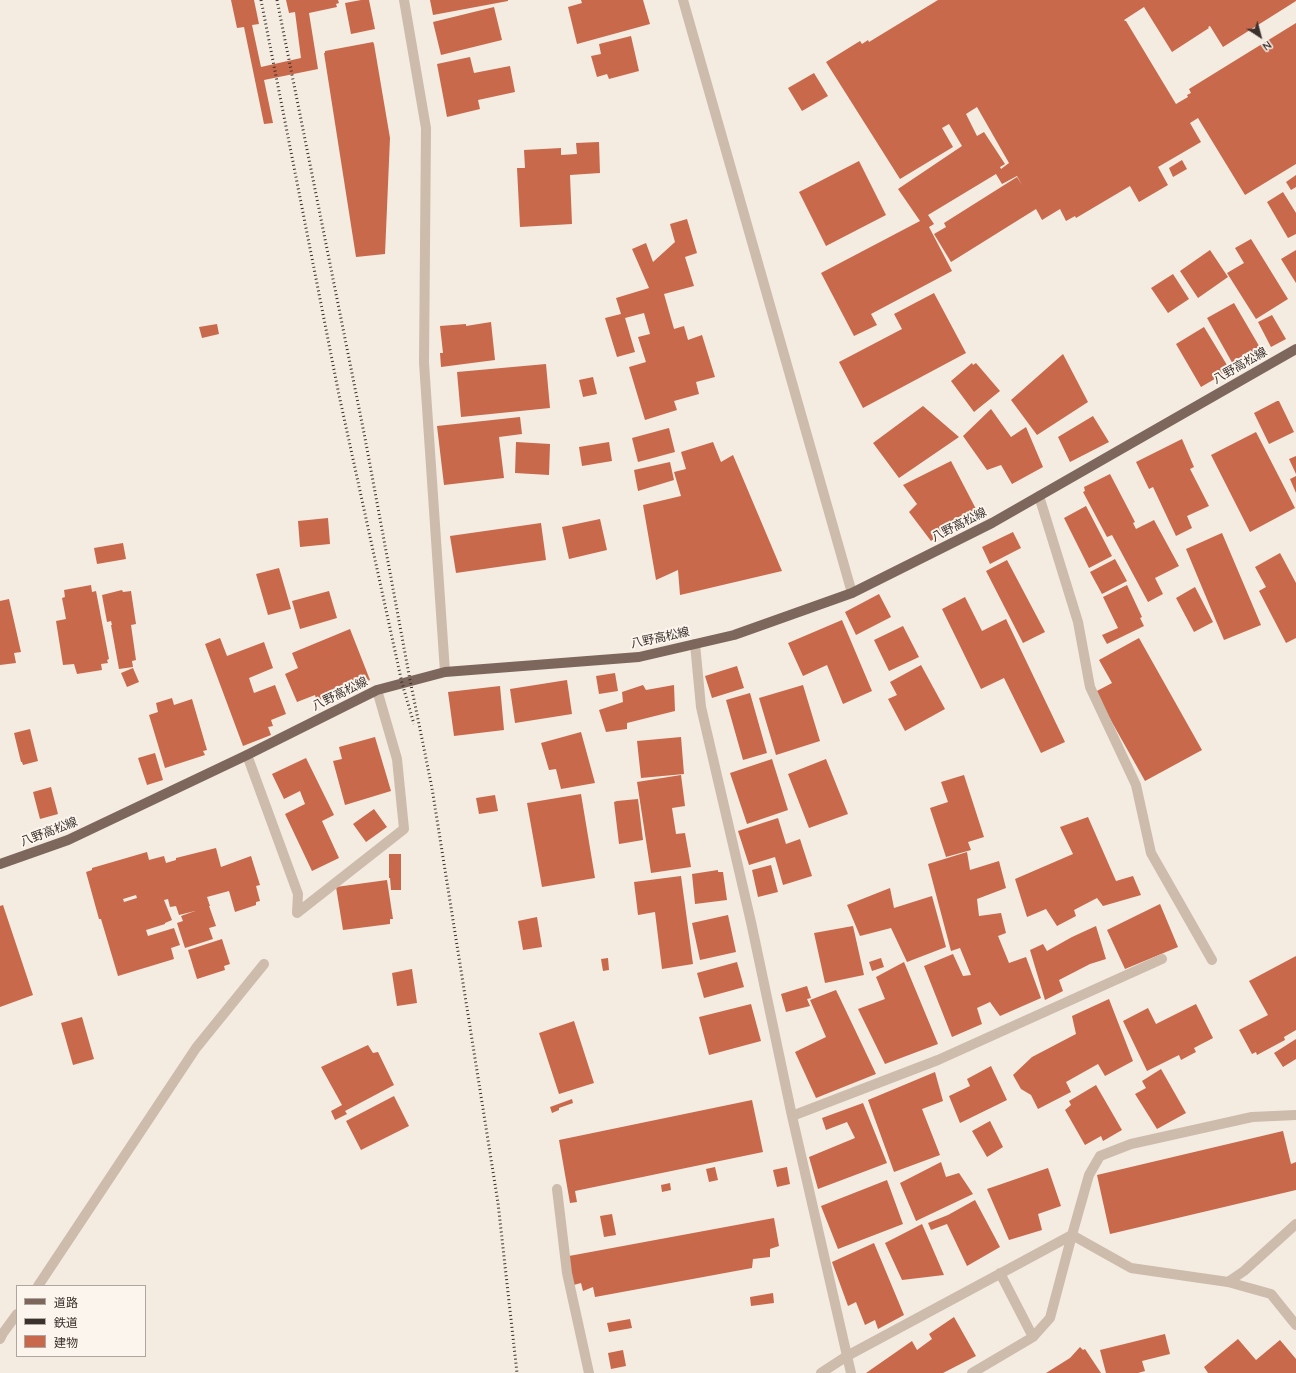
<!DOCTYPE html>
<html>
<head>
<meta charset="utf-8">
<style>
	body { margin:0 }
	#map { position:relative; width:1296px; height:1373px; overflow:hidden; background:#f4ebe1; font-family:Quicksand,"Noto Sans JP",sans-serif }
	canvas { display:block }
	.legend { position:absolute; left:16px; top:1285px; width:130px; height:72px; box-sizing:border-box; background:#fbf5ee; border:1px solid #aea6a0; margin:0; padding:5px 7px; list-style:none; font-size:12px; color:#3b302b }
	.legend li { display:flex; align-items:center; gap:8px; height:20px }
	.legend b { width:20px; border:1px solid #aea6a0 }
	.north { position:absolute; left:1240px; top:16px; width:40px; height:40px; -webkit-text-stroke:3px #fbf5ee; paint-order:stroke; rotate:144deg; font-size:11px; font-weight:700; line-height:16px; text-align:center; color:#3b302b }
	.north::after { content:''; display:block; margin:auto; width:14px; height:18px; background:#3b302b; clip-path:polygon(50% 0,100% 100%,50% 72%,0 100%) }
</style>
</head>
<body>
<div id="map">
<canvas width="1296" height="1373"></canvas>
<ul class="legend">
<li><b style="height:5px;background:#7d675c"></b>道路</li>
<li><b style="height:5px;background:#3b302b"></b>鉄道</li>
<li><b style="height:11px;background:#c8694b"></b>建物</li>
</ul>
<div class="north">N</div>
</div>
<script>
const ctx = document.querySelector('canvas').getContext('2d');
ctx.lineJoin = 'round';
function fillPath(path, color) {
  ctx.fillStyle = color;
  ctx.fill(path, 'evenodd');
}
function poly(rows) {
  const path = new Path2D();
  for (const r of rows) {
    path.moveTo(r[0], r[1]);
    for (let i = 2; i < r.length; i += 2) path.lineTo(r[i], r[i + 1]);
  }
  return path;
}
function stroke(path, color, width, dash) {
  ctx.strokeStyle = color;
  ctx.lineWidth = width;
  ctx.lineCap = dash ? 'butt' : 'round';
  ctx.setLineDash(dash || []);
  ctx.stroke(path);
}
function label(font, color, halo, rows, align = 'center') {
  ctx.font = font + ' Quicksand,"Noto Sans JP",sans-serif';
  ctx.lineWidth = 4;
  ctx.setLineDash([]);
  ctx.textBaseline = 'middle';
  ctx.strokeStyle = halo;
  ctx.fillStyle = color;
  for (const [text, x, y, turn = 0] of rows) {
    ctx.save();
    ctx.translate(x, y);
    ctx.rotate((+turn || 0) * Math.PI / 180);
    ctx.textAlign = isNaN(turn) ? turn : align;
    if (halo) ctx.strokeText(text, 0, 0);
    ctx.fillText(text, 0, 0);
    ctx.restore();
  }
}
const building = poly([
	[231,0,254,0,259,24,252,25,261,67,301,58,295,12,289,13,286,0,338,0,339,3,336,4,337,7,309,13,318,69,264,80,273,123,264,124,244,27,237,28],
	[361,0,369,0,375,29,351,34,345,3],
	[430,0,508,0,508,1,433,15],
	[581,0,643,0,650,24,577,44,568,7,582,3],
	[938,0,1296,0,1296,1,1223,47,1210,26,1208,27,1209,28,1172,52,1144,7,1124,20,1125,21,1126,21,1176,104,1188,97,1187,95,1191,93,1189,89,1296,23,1296,164,1245,195,1198,118,1190,123,1201,142,1158,167,1168,185,1139,202,1130,186,1076,218,1075,216,1066,221,1060,209,1042,220,1036,209,951,262,934,234,946,227,944,223,1017,177,1022,185,1017,176,1002,184,996,174,928,215,934,224,929,227,952,271,871,314,877,325,854,336,821,273,920,221,898,189,962,146,949,124,942,128,953,147,900,179,826,62,860,41,862,44,868,40,869,42],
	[977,107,1009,163,1001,169,1000,167,1005,164,984,132,977,136,966,114],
	[494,7,502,40,441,55,433,22],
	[631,36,639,71,609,79,607,74,597,77,591,56,601,54,599,44],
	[373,42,374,44,390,138,385,254,356,257,324,53,325,53,325,51],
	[470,57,474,73,510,66,515,92,478,100,480,109,447,117,437,64],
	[814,73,828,96,802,111,788,88],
	[599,142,600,173,570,175,572,224,520,227,517,168,525,168,524,150,561,148,561,155,577,154,576,143],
	[1182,160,1187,169,1173,177,1169,168],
	[859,161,886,215,826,246,799,192],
	[1296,175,1296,187,1291,190,1286,182],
	[1283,192,1296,213,1296,234,1288,238,1267,202],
	[687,219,697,253,685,257,694,286,664,294,674,329,684,326,688,340,702,335,715,377,696,382,699,394,674,401,677,410,645,420,629,367,646,362,638,337,650,334,644,313,625,318,635,352,617,357,605,318,621,314,616,298,649,288,632,249,646,243,653,262,675,242,670,224],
	[1251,239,1288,299,1256,319,1227,273,1244,263,1235,248],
	[1210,250,1228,277,1198,298,1180,271],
	[1296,250,1296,283,1281,259],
	[1173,274,1189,299,1168,313,1151,288],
	[934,293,966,353,863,408,839,362,902,329,894,314],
	[1234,303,1262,351,1234,366,1207,318],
	[1272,315,1286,339,1271,347,1258,322],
	[491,322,495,360,441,367,440,353,443,353,440,326,466,324,466,326],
	[217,324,219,334,202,338,199,327],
	[1204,327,1230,370,1201,387,1176,344],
	[1063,354,1088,402,1037,435,1011,400],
	[972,363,973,365,976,363,1000,391,974,412,951,381],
	[546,364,550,408,461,417,457,372],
	[593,377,597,394,583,397,579,380],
	[1277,401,1279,401,1294,432,1269,444,1254,413],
	[923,406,959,437,899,478,873,443],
	[991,409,1011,437,1026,427,1043,467,1012,484,1001,465,987,470,963,436],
	[1093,416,1109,442,1070,462,1058,437],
	[520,417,522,434,499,437,504,478,444,485,437,426],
	[669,428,675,452,638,462,632,438],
	[1256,432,1295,508,1250,532,1211,455],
	[1182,439,1194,467,1190,469,1209,506,1187,516,1192,528,1176,536,1153,487,1149,489,1136,462],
	[516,442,550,444,549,475,515,473],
	[609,442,612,461,582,466,579,447],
	[713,442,721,462,733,455,782,571,680,595,678,570,656,580,643,505,681,496,674,472,686,469,681,452],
	[1296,456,1296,474,1289,459],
	[951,461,976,509,931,541,909,512,917,504,903,485],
	[670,462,674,480,638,491,634,470],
	[1110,474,1135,522,1133,523,1136,529,1154,520,1179,566,1155,578,1163,594,1148,602,1112,535,1107,537,1083,492,1085,491,1084,487],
	[1296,476,1296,493,1290,479],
	[1086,506,1112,556,1089,568,1064,518],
	[328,518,330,544,300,547,298,521],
	[600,519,607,550,569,559,562,527],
	[541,523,546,560,456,573,450,536],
	[1013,532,1021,548,990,564,982,547],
	[1222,533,1261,625,1224,640,1186,549],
	[123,543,126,559,97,564,94,548],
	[1280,553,1296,583,1296,638,1286,643,1259,591,1266,587,1255,567],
	[1115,559,1127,581,1102,594,1090,572],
	[1007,560,1045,632,1023,643,986,571],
	[279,568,291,609,268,615,256,574],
	[91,585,92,592,96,591,109,659,107,660,108,663,101,664,102,670,77,674,74,664,63,665,56,621,66,619,62,598,65,597,64,590],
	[1127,585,1142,617,1140,618,1144,626,1107,644,1102,635,1118,628,1103,597],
	[1195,587,1213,622,1194,632,1176,598],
	[122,590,123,592,131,591,136,624,131,625,136,660,132,661,133,667,119,669,111,625,112,625,111,621,107,622,102,595],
	[329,591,337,618,300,629,292,601],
	[879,594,891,617,856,635,845,612],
	[965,597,982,631,1006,619,1065,742,1041,753,1004,678,981,689,942,609],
	[9,599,21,652,14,653,16,663,0,665,0,601],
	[842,620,872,691,843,704,827,665,803,676,788,643],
	[903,626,919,657,889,671,874,640],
	[350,629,370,680,317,701,315,695,297,702,285,674,298,668,292,653],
	[220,638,227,656,264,642,273,668,249,678,254,693,275,685,286,714,271,720,273,726,268,727,271,735,243,746,205,644],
	[1139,638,1202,750,1145,781,1095,692,1112,683,1099,660],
	[921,665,945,709,905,731,888,699,897,695,890,682],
	[737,666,744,688,712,698,705,676],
	[133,668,139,682,127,687,121,673],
	[615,673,618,691,599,694,596,676],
	[567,680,572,714,515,723,510,689],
	[643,685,646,690,674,685,675,711,627,723,627,729,606,732,599,710,623,702,622,692],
	[803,685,820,741,776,755,759,698],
	[500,686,504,730,454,736,448,692],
	[750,693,767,753,743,760,726,700],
	[172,698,174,705,192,699,207,750,203,751,205,755,165,768,149,715,158,712,156,703],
	[30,729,38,761,23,765,22,762,21,762,14,733],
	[581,732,595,783,561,789,556,769,549,770,541,743],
	[375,737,391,791,345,805,333,761,342,759,339,747],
	[681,737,684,774,641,778,637,741],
	[155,753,163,780,147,785,138,758],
	[306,758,334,815,322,821,339,858,312,871,285,814,305,804,300,791,284,799,272,774],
	[772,759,788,810,747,824,730,773],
	[826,759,848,814,809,828,788,774],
	[681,775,685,806,672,808,676,834,685,833,691,867,651,873,637,782],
	[964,775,984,837,968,842,971,850,946,857,930,808,948,802,941,782],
	[51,787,58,814,40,819,33,792],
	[581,794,595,878,542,887,527,803],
	[495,795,498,811,479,814,476,798],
	[638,799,643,840,619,844,614,802,617,801],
	[374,809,387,827,366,842,353,824],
	[1088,817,1116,881,1133,876,1141,895,1103,906,1097,898,1074,910,1076,916,1057,926,1046,909,1027,917,1015,879,1073,854,1060,827],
	[778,818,786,844,800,839,812,876,783,885,775,857,749,865,738,831],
	[216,848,221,867,251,856,260,885,256,886,260,901,256,902,256,905,235,912,229,891,207,897,210,906,209,906,216,926,209,928,213,939,185,948,177,923,183,921,181,916,195,911,179,915,176,906,170,907,168,899,164,900,172,920,165,923,165,924,146,930,148,936,174,928,180,945,171,948,174,959,118,976,101,919,99,919,86,872,92,870,92,868,147,852,149,860,164,856,166,863,176,860,176,858],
	[136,895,137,898,124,902,123,899],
	[967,852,970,870,999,861,1006,888,977,899,979,916,1001,913,1006,933,998,936,1009,963,1026,957,1041,998,1000,1016,990,1002,977,1008,982,1024,952,1037,924,966,953,954,963,976,971,975,960,948,951,951,928,864],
	[389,854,401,854,401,890,391,890,390,878,389,878],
	[771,865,778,892,758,897,752,870],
	[718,870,718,872,723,872,727,900,695,904,692,874],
	[681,876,693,964,662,969,655,912,638,915,634,882],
	[387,880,393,919,390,919,390,924,343,930,336,887],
	[890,888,894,908,932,896,946,947,907,962,891,928,860,936,847,905],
	[1160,904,1178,947,1125,969,1107,930],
	[3,905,33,995,0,1007,0,906],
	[728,915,736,952,700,960,692,923],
	[537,917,542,947,523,950,518,921],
	[853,926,864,975,825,983,814,933],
	[1096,926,1106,959,1090,964,1059,980,1063,991,1045,1000,1030,950,1043,944,1047,951,1072,937],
	[222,939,230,964,224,966,225,970,197,979,188,950],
	[1296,956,1296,1030,1284,1037,1285,1040,1257,1055,1256,1052,1252,1054,1239,1030,1268,1015,1249,981],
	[608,958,609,970,603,971,601,959],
	[881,958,884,967,872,971,869,962],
	[737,962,744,987,704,998,697,973],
	[904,962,938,1044,885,1064,858,1009,885,999,876,977],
	[412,969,417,1003,397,1006,392,973],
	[807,986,811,998,807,999,810,1006,786,1012,781,994],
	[836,990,876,1074,816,1098,795,1052,826,1037,810,1000],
	[1109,999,1133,1061,1105,1076,1098,1064,1066,1082,1071,1092,1038,1109,1031,1095,1021,1089,1013,1075,1032,1057,1076,1034,1072,1016],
	[751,1004,761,1041,709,1055,699,1017],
	[1196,1004,1213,1038,1194,1048,1196,1052,1181,1060,1179,1055,1147,1071,1123,1021,1148,1008,1156,1024],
	[82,1017,94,1059,73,1065,61,1023],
	[574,1021,594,1083,559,1094,539,1033],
	[1296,1039,1296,1059,1283,1067,1274,1053],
	[368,1045,373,1053,378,1052,394,1085,345,1111,347,1114,335,1120,331,1111,342,1105,321,1067],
	[991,1066,1007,1100,960,1123,949,1096,970,1086,967,1079],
	[1161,1069,1186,1113,1157,1129,1135,1094,1146,1088,1142,1081],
	[935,1072,943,1101,922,1109,940,1155,894,1172,868,1100],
	[1096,1085,1122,1130,1103,1141,1101,1136,1085,1145,1065,1110,1071,1105,1069,1101],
	[394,1096,409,1126,361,1150,346,1121],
	[572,1099,573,1103,559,1108,559,1110,552,1113,550,1107],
	[752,1100,763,1152,575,1191,577,1202,570,1203,559,1140],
	[863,1103,887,1163,818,1189,809,1157,855,1138,847,1122,826,1130,822,1118],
	[990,1121,1003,1147,987,1157,972,1131],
	[1283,1131,1291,1164,1296,1162,1296,1190,1110,1234,1097,1175],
	[941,1162,946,1177,959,1173,973,1194,916,1221,900,1183],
	[715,1167,718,1180,709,1182,706,1169],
	[787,1167,790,1184,777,1187,773,1170],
	[1048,1168,1061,1206,1038,1214,1042,1230,1009,1240,987,1189],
	[887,1180,903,1224,838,1249,821,1206],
	[670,1183,671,1190,662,1192,661,1185],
	[975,1200,1000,1247,967,1266,947,1224,931,1230,928,1223,948,1215],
	[612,1214,616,1235,604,1237,600,1216],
	[774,1218,779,1246,770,1249,770,1257,753,1259,752,1268,595,1297,593,1287,583,1291,581,1283,570,1286,569,1256],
	[922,1224,944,1275,902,1280,885,1243],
	[874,1243,904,1315,878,1329,875,1320,865,1325,856,1302,848,1306,832,1262],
	[773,1293,774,1303,751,1306,750,1297],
	[954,1317,976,1356,943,1373,866,1373,912,1341,917,1350,932,1339,929,1334],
	[630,1319,632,1328,609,1332,607,1323],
	[1165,1334,1170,1354,1142,1361,1145,1371,1138,1373,1106,1373,1100,1350],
	[1238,1339,1256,1360,1280,1340,1296,1359,1296,1373,1208,1373,1204,1367],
	[1080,1347,1083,1350,1085,1349,1101,1373,1046,1373,1070,1358],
	[623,1350,626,1366,611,1369,608,1353]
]);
const minor = poly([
	[404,0,426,128,424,363,445,672],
	[683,0,852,593],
	[1039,496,1078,622,1090,687,1136,785,1151,853,1212,960],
	[695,644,701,707,751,922,792,1116,851,1373],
	[247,755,298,894,297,913,404,829,397,759,377,690],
	[792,1116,938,1060,1162,959],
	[557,1189,567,1273,589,1373],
	[1228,1282,1244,1271,1296,1224],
	[38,1286,196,1048,264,964],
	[1033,1337,1050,1318,1072,1235,1131,1268,1228,1282,1271,1294,1296,1325],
	[0,1339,3,1333,17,1314],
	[821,1373,847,1356,1072,1235,1089,1175,1100,1156,1131,1144,1252,1117,1296,1115],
	[972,1373,1033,1337,1000,1273]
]);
const major = poly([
	[0,864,68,840,247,755,377,690,445,672,639,657,734,635,852,593,992,523,1296,349]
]);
const rail = poly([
	[261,0,339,395,402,683,414,724],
	[277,0,365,438,410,680,432,788,498,1203,517,1373]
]);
const streetNames = [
	["八野高松線",1240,366,-30],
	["八野高松線",959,525,-27],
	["八野高松線",660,638,-12],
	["八野高松線",340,694,-26],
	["八野高松線",49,832,-21]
];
fillPath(building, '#c8694b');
stroke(minor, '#cdbbac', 10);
stroke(major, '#7d675c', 10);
stroke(rail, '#3b302b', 3, [1, 3]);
label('12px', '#3b302b', '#fbf5ee', streetNames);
</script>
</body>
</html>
